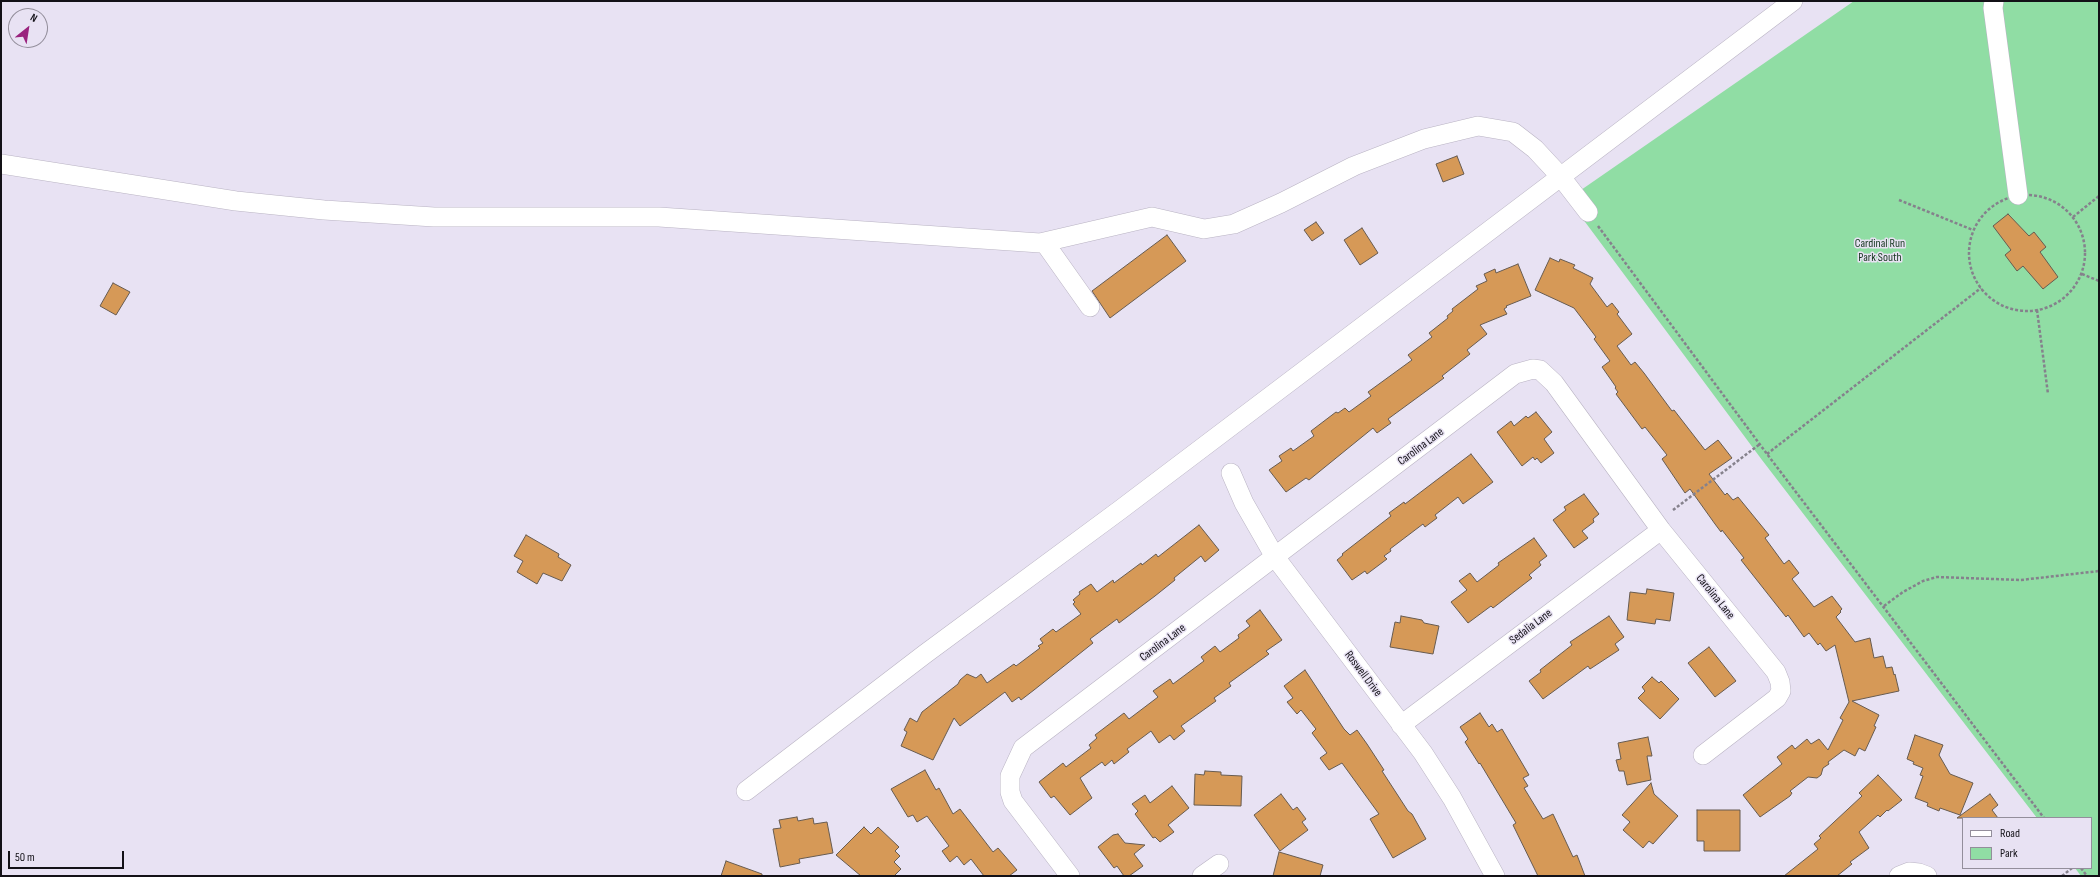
<!DOCTYPE html>
<html>
<head>
<meta charset="utf-8">
<style>
	body { margin:0 }
	#map { position:relative; width:2100px; height:877px; overflow:hidden; background:#e8e2f3; font-family:"Sofia Sans Condensed",sans-serif }
	canvas { display:block }
	.frame { position:absolute; inset:0; border:2px solid #131117; pointer-events:none }
	.legend { position:absolute; left:1962px; top:817px; width:130px; height:52px; box-sizing:border-box; background:#e8e2f3; border:1px solid #938e9b; margin:0; padding:5px 7px; list-style:none; font-size:12px; color:#131117 }
	.legend li { display:flex; align-items:center; gap:8px; height:20px }
	.legend b { width:20px; border:1px solid #938e9b }
	.north { position:absolute; left:8px; top:8px; width:40px; height:40px; box-sizing:border-box; background:#e8e2f3; border:1px solid #938e9b; border-radius:50%; rotate:30deg; font-size:11px; font-weight:700; line-height:16px; text-align:center; color:#131117 }
	.north::after { content:''; display:block; margin:auto; width:14px; height:18px; background:#9a237e; clip-path:polygon(50% 0,100% 100%,50% 72%,0 100%) }
	.scale { position:absolute; left:8px; top:851px; width:116px; height:18px; box-sizing:border-box; border:2px solid #131117; border-top:0; padding-left:5px; font-size:12px; line-height:14px; white-space:nowrap; color:#131117; -webkit-text-stroke:3px #e8e2f3; paint-order:stroke }
</style>
</head>
<body>
<div id="map">
<canvas width="2100" height="877"></canvas>
<div class="frame"></div>
<ul class="legend">
<li><b style="height:5px;background:#fff"></b>Road</li>
<li><b style="height:11px;background:#90dda4"></b>Park</li>
</ul>
<div class="north">N</div>
<div class="scale">50 m</div>
</div>
<script>
const ctx = document.querySelector('canvas').getContext('2d');
ctx.lineJoin = 'round';
function fillPath(path, color) {
  ctx.fillStyle = color;
  ctx.fill(path, 'evenodd');
}
function poly(rows) {
  const path = new Path2D();
  for (const r of rows) {
    if (r.length === 3) {
      path.moveTo(r[0] + r[2], r[1]);
      path.arc(r[0], r[1], r[2], 0, 2 * Math.PI);
      continue;
    }
    path.moveTo(r[0], r[1]);
    for (let i = 2; i < r.length; i += 2) path.lineTo(r[i], r[i + 1]);
  }
  return path;
}
function stroke(path, color, width, dash) {
  ctx.strokeStyle = color;
  ctx.lineWidth = width;
  ctx.lineCap = dash ? 'butt' : 'round';
  ctx.setLineDash(dash || []);
  ctx.stroke(path);
}
function label(font, color, halo, rows, align = 'center') {
  ctx.font = font + ' "Sofia Sans Condensed",sans-serif';
  ctx.lineWidth = 3;
  ctx.setLineDash([]);
  ctx.textBaseline = 'middle';
  ctx.strokeStyle = halo;
  ctx.fillStyle = color;
  for (const [text, x, y, turn = 0] of rows) {
    ctx.save();
    ctx.translate(x, y);
    ctx.rotate((+turn || 0) * Math.PI / 180);
    ctx.textAlign = isNaN(turn) ? turn : align;
    if (halo) ctx.strokeText(text, 0, 0);
    ctx.fillText(text, 0, 0);
    ctx.restore();
  }
}
const green = poly([
	[1854,1,2099,1,2099,876,2081,876,2075,868,2091,868,2091,818,2037,818,1762,460,1568,199]
]);
const building = poly([
	[1457,156,1464,174,1443,182,1436,164,1457,156],
	[2008,214,2029,236,2034,232,2046,247,2040,252,2058,277,2043,289,2023,266,2017,271,2005,255,2011,250,1993,226,2008,214],
	[1316,222,1324,233,1312,241,1304,230,1316,222],
	[1362,228,1378,253,1360,265,1344,240,1362,228],
	[1167,235,1186,261,1110,318,1092,291,1167,235],
	[1550,258,1559,262,1560,259,1575,265,1573,268,1593,278,1590,284,1607,307,1612,303,1619,312,1617,314,1632,334,1617,346,1631,365,1635,362,1644,373,1672,411,1674,410,1705,450,1718,440,1732,458,1709,474,1725,495,1727,493,1733,500,1738,497,1769,535,1765,538,1784,564,1789,560,1799,573,1792,579,1814,607,1832,596,1842,609,1840,611,1841,612,1836,617,1855,642,1870,638,1874,658,1883,656,1886,668,1892,667,1894,675,1895,674,1899,691,1852,701,1879,715,1874,726,1876,727,1865,751,1859,748,1855,756,1844,750,1828,762,1829,764,1823,768,1821,775,1817,778,1808,777,1790,791,1792,793,1790,796,1760,817,1743,795,1782,764,1777,757,1792,745,1795,749,1807,739,1811,744,1819,739,1828,750,1843,720,1840,718,1849,702,1835,645,1826,651,1820,643,1818,645,1809,633,1804,637,1788,615,1786,617,1741,560,1744,558,1722,530,1721,532,1715,524,1690,489,1685,493,1662,459,1667,455,1645,427,1642,429,1616,394,1618,392,1615,388,1616,387,1602,367,1610,361,1594,339,1596,337,1574,308,1535,290,1550,258],
	[1518,264,1531,296,1506,306,1507,307,1504,309,1507,314,1480,325,1487,334,1467,350,1470,354,1442,376,1444,378,1388,419,1391,423,1377,433,1373,428,1309,480,1306,478,1286,492,1269,470,1282,461,1279,456,1291,448,1293,451,1314,436,1311,431,1336,412,1338,413,1345,408,1349,412,1371,396,1368,392,1412,360,1408,355,1432,337,1429,333,1448,318,1447,316,1453,311,1452,309,1478,289,1476,286,1487,281,1484,274,1495,269,1496,273,1518,264],
	[113,283,130,292,116,315,100,306,113,283],
	[1536,412,1552,432,1544,439,1554,453,1541,463,1537,458,1535,460,1533,457,1522,466,1497,432,1511,421,1514,426,1526,416,1528,418,1536,412],
	[1471,454,1493,482,1463,504,1458,497,1435,515,1437,518,1425,527,1423,524,1390,549,1391,551,1384,556,1387,559,1367,574,1365,571,1352,580,1337,560,1343,555,1342,554,1391,516,1389,513,1404,502,1405,504,1471,454],
	[1584,494,1599,514,1593,519,1594,522,1582,531,1588,538,1574,548,1553,520,1566,510,1564,507,1584,494],
	[1199,525,1219,550,1205,562,1201,556,1174,578,1175,580,1155,596,1119,623,1117,619,1090,639,1093,643,1034,690,1021,700,1019,697,1012,702,1005,692,960,726,954,718,933,760,901,746,907,732,904,730,910,718,917,722,922,712,958,684,960,680,967,674,976,678,981,674,987,683,1014,664,1016,666,1040,648,1038,646,1043,643,1040,639,1053,629,1056,632,1081,614,1073,604,1075,602,1073,600,1080,594,1079,592,1091,584,1097,592,1113,580,1114,583,1141,563,1142,565,1156,554,1158,557,1199,525],
	[526,535,559,554,558,557,571,565,562,581,543,573,537,584,517,572,523,561,514,556,526,535],
	[1534,538,1547,556,1539,562,1541,565,1529,575,1532,578,1493,608,1491,606,1468,623,1451,602,1467,590,1459,581,1470,573,1477,582,1499,565,1498,563,1534,538],
	[1647,589,1674,593,1670,621,1656,619,1655,624,1627,620,1630,592,1646,594,1647,589],
	[1260,610,1282,640,1266,651,1269,654,1229,683,1231,686,1214,698,1216,701,1181,726,1185,731,1174,740,1170,735,1159,743,1151,731,1127,749,1129,752,1114,764,1112,760,1105,766,1102,762,1080,778,1092,798,1070,815,1054,796,1051,798,1039,782,1063,763,1066,767,1091,748,1089,745,1097,738,1095,735,1124,713,1129,719,1158,697,1153,691,1170,679,1173,684,1204,661,1201,657,1215,646,1220,652,1239,638,1238,635,1250,626,1246,621,1260,610],
	[1401,616,1422,620,1424,623,1439,626,1433,654,1390,647,1395,622,1400,623,1401,616],
	[1609,616,1624,637,1615,644,1619,650,1590,669,1588,666,1543,699,1529,681,1541,672,1540,670,1572,645,1570,642,1609,616],
	[1709,647,1736,681,1715,697,1688,663,1709,647],
	[1305,670,1344,729,1350,735,1357,730,1367,744,1384,770,1382,771,1408,811,1412,814,1426,839,1393,858,1370,819,1379,814,1342,763,1329,770,1320,758,1327,753,1312,733,1316,729,1301,710,1297,714,1287,702,1293,698,1284,686,1305,670],
	[1652,677,1659,683,1661,681,1679,699,1660,719,1638,698,1645,691,1642,687,1652,677],
	[1480,713,1489,727,1492,724,1497,732,1502,729,1529,775,1523,778,1528,786,1524,788,1543,819,1553,814,1573,857,1577,855,1585,876,1538,876,1513,825,1516,823,1480,763,1479,764,1465,742,1468,739,1460,727,1480,713],
	[1915,735,1943,745,1939,755,1950,774,1973,783,1960,815,1940,808,1939,811,1927,806,1928,803,1915,798,1923,776,1920,775,1923,768,1913,764,1914,762,1907,759,1915,735],
	[1648,737,1652,756,1647,756,1651,780,1627,785,1624,771,1619,771,1616,760,1621,759,1618,743,1648,737],
	[925,770,936,790,939,788,953,814,960,809,993,852,998,848,1017,870,1009,876,984,876,971,859,964,865,957,856,950,862,942,851,949,846,927,816,917,822,913,815,908,817,891,789,925,770],
	[1205,771,1221,772,1221,775,1242,776,1241,806,1194,805,1195,774,1204,775,1205,771],
	[1878,775,1902,800,1888,811,1887,810,1880,817,1878,815,1859,832,1869,848,1850,862,1852,864,1837,876,1784,876,1818,849,1814,844,1821,838,1819,836,1862,796,1859,793,1878,775],
	[1651,783,1654,794,1678,816,1653,844,1649,841,1643,848,1623,830,1630,822,1622,815,1651,783],
	[1172,786,1189,808,1168,825,1174,832,1160,842,1155,837,1153,838,1135,814,1138,811,1132,804,1145,795,1150,803,1172,786],
	[1281,794,1293,810,1297,807,1306,819,1302,822,1308,830,1280,851,1254,815,1281,794],
	[1990,794,1998,805,1992,810,1998,818,1957,818,1990,794],
	[1697,810,1740,810,1740,851,1704,851,1704,841,1697,841,1697,810],
	[797,817,798,821,813,818,814,824,827,822,833,853,799,859,800,863,780,867,773,829,781,828,779,820,797,817],
	[864,827,871,834,878,827,899,847,895,851,900,856,894,862,901,869,894,876,861,876,836,855,864,827],
	[1118,834,1125,843,1145,845,1134,854,1143,866,1129,876,1124,876,1117,866,1114,868,1098,847,1113,835,1118,834],
	[1279,852,1323,865,1320,876,1273,876,1279,852],
	[726,861,762,874,762,876,721,876,726,861]
]);
const path = poly([
	[2027,253,58],
	[1899,200,1973,230],
	[2073,217,2099,196],
	[1598,226,1767,454,2044,818],
	[2082,274,2099,281],
	[2037,310,2048,394],
	[1767,454,1981,288],
	[1673,510,1760,444],
	[1884,606,1903,592,1923,581,1937,577,2021,580,2099,571],
	[2081,868,2087,876],
	[2062,876,2072,868]
]);
const minor = poly([
	[1994,1,1993,8,2018,195],
	[1,164,236,201,324,210,434,217,659,217,1040,243,1152,217,1204,229,1234,224,1281,203,1354,166,1424,139,1478,126,1513,132,1535,149,1561,177,1588,212],
	[1044,242,1090,307],
	[1231,473,1244,503,1275,557,1423,753,1452,798,1495,876],
	[1401,725,1661,530],
	[746,791,925,654,1120,510,1793,1],
	[1070,876,1013,801,1010,792,1010,776,1023,748,1515,374,1533,369,1540,370,1554,383,1661,530,1776,672,1780,682,1781,691,1777,698,1703,755],
	[1202,876,1219,864],
	[1899,876,1909,872,1919,873,1927,876]
]);
const parkNames = [
	["Cardinal Run",1880,244],
	["Park South",1880,258]
];
const streetNames = [
	["Carolina Lane",1421,447,-37],
	["Carolina Lane",1715,597,51],
	["Sedalia Lane",1531,627,-37],
	["Carolina Lane",1163,643,-37],
	["Roswell Drive",1363,674,53]
];
fillPath(green, '#90dda4');
fillPath(building, '#d69957');
stroke(building, '#675b50', 1);
stroke(minor, '#b9b3c3', 20);
stroke(path, '#85818c', 2.5, [3, 2]);
stroke(minor, '#fff', 19);
label('12px', '#14351e', '#e8e2f3', parkNames);
label('12px', '#131117', '#e8e2f3', streetNames);
</script>
</body>
</html>
